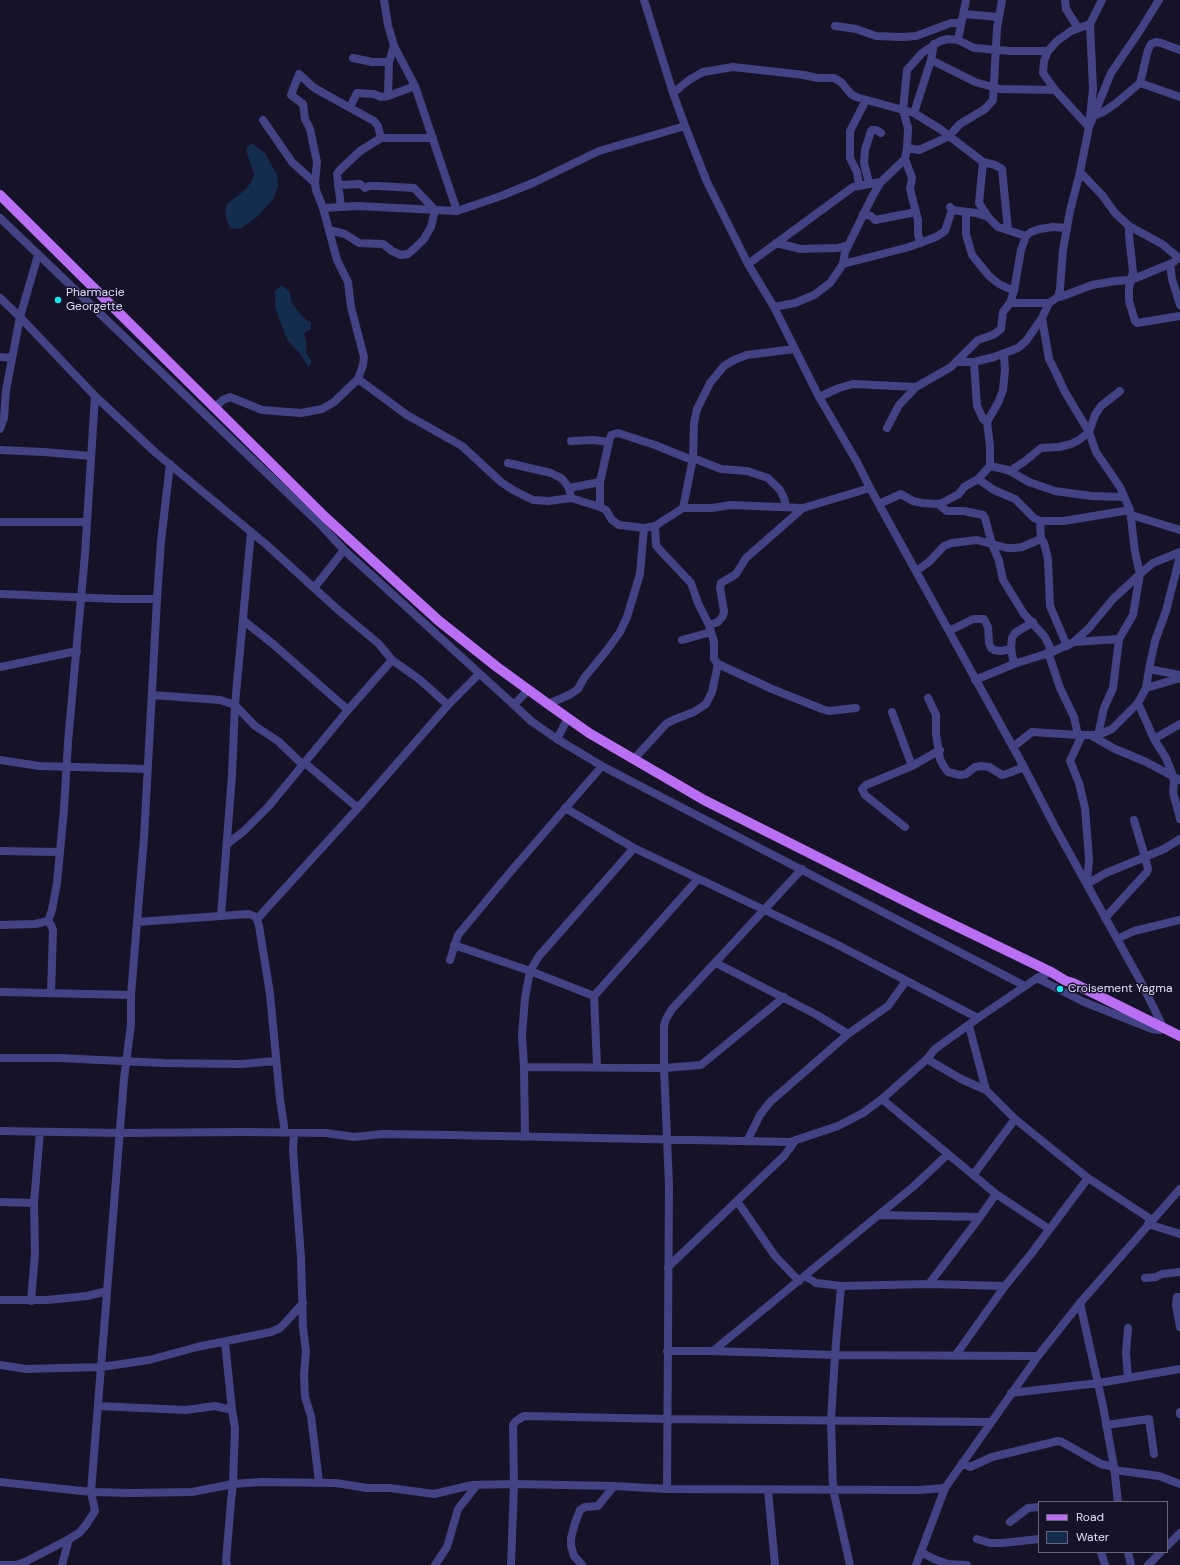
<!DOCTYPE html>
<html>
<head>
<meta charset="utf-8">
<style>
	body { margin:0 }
	#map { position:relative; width:1180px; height:1565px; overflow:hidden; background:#161329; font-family:"DM Sans",sans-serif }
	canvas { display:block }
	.legend { position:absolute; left:1038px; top:1501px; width:130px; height:52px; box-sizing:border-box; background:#161329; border:1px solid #67647d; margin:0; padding:5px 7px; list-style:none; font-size:12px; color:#e0defc }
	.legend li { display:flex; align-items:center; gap:8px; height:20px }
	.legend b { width:20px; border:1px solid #67647d }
</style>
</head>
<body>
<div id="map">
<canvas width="1180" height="1565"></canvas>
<ul class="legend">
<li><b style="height:5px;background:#ba6ef4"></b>Road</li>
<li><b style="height:11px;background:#142c4d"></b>Water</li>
</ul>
</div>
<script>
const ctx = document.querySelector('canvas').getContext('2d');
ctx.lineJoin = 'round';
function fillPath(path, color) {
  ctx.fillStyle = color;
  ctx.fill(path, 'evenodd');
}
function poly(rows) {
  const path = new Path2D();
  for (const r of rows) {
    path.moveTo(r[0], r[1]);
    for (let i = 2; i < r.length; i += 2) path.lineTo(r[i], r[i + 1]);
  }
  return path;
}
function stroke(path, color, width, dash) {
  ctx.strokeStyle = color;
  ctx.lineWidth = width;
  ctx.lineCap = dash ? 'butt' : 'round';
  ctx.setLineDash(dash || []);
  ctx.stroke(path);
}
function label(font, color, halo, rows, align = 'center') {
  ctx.font = font + ' "DM Sans",sans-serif';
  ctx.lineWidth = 3;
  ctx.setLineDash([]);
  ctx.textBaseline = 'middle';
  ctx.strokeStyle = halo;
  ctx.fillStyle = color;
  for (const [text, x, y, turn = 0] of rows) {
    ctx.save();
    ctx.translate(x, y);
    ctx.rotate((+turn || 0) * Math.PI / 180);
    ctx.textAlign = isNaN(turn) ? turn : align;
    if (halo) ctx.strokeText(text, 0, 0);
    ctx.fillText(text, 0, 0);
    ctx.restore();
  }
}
const water = poly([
	[251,143,265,153,277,175,278,186,274,198,257,217,240,229,230,228,225,214,227,204,245,190,252,181,254,174,246,150],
	[282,285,290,292,291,301,297,310,306,320,311,322,311,329,305,332,304,335,307,344,306,352,311,361,311,364,308,366,298,351,294,348,287,339,275,308,275,291]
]);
const minor = poly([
	[384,0,388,25,394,46,415,86,457,211],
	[644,0,673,93,685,126,707,182,748,264,774,307,819,397,857,462,870,488,1024,767,1055,827,1142,984,1163,1027,1160,1030,1152,1029,1084,1002,1037,978],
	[1065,0,1066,9,1078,28],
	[964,14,998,17],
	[1090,24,1071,31,1057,41,1048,51,1044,61,1043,73,1055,90,1089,127,1111,73,1141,29,1159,0],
	[835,26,856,29,876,36,902,37,916,36,951,23,961,23],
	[958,40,966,0],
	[353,58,372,62,389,62],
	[931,60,975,82,1000,89,1055,90],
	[1140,83,1180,97],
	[673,93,689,80,703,72,733,67,804,75,817,78,834,78,841,82,851,94,856,97,914,113,940,129,983,162,995,165,1002,169,1008,230],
	[388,96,389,62,394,46],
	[350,107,357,93,374,94,381,97,388,96,415,86],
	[914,113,931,60,934,44],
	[1093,116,1103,112,1115,104,1140,83,1148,50,1151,44,1156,42,1161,43,1180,50],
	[907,148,919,150,941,140,949,136,960,124,985,109,993,100,997,28,1002,0],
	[905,159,912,178,910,189,918,220,918,235,921,243],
	[983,162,979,203,988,217,998,227,1026,236],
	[1080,172,1102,195,1115,213,1129,226,1162,244,1180,259],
	[315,183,317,162,310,129,305,119,303,104,291,95,299,74,313,87,325,94,374,121,378,126,381,138],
	[869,183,864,163,865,150,871,131,872,130,876,130,881,133],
	[859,185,857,172,850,158,850,131,866,100],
	[341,207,337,174,339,171,360,151,381,138,433,138],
	[950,207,952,210,976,213,988,217],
	[323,208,358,206,457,211,501,196,535,182,599,151,685,126],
	[966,212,966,234,972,255,989,276,999,284,1014,291],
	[863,214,871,216,875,220,916,212],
	[0,218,233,441,319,523,344,550,514,705],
	[1129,226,1129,235,1133,272,1129,288,1129,301,1135,321,1137,323,1180,316],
	[329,230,345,234,359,243,383,244,392,251,401,255,408,254,415,248,424,239,431,227,435,210,414,188,377,186,369,186,365,188,360,184,338,185],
	[776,243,801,249,838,248,848,245],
	[1174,262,1170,264,1172,279,1180,305],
	[748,264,853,187,881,182],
	[843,264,909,247,936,237,945,231,952,210],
	[1058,297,1063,296,1092,285,1115,281,1131,280,1170,264],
	[0,298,20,317,95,396,156,453,268,546,336,608,379,644,392,660,419,679,448,705],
	[1010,303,1049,303],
	[774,307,795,303,814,295,830,283,843,264,845,252,873,195,881,182,905,159,907,148,908,128,903,110,907,70,922,53,940,41,948,39,958,40,974,48,1011,51,1048,51],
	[0,357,12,358],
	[956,362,974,362,994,357,1018,348,1026,341,1042,318],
	[358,379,407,415,462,446,501,482,513,490,533,500,549,501,571,498],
	[819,397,839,388,853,384,916,387],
	[215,407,223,400,230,397,262,410,301,413,322,409,334,402,358,379,363,365,364,357,351,307,348,282,337,260,323,208,316,190,315,183,292,162,263,120],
	[987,422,999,401,1003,390,1005,370,1004,354],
	[887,428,899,405,916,387,951,367,978,340,993,335,1001,329,1003,312,1010,303,1014,291,1021,250,1026,236,1031,232,1040,229,1053,227,1067,228],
	[0,429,4,418,6,390,20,317,38,255],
	[571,441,593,440,609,442,611,435,618,433,655,445,692,460],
	[0,450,44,452,91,456],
	[693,458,721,469,747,471,768,478,780,490,784,498,786,507],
	[508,463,551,473,561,478,564,481,569,488,571,498,600,507,600,482,609,442],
	[990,466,1008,470,1029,482,1055,491,1091,496,1124,497],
	[1010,471,1025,461,1041,448,1059,447,1071,444,1079,440,1089,432,1095,415,1101,406,1120,391],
	[978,479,994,490,1015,499,1034,518,1040,521,1064,521,1130,510],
	[569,488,600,482],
	[879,504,901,494,913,501,922,503,940,504,959,494,964,487,978,479,990,466,990,446,987,422,983,419,977,406,974,362],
	[938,504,947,511,964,511,983,515,985,518,992,544,999,561,1003,580,1024,614,1045,637,1052,652],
	[600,507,606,510,612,520,619,525,644,528],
	[683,508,693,458,694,423,697,409,710,383,724,366,734,360,747,355,794,349],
	[1131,515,1180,530],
	[1040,521,1041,539,1044,543,1048,559,1050,606,1067,646],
	[0,522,86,522],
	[655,526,656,545,658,548,691,583,698,603,709,625,714,642,714,659,718,664,772,689,822,709,829,711,856,708],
	[916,571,929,562,944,546,952,543,977,540,1007,548,1014,548,1022,547,1041,539],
	[314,588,344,550],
	[0,594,119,599,157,599,144,838,131,995,131,1024,124,1079,91,1492,95,1511,86,1525,79,1533,69,1539,62,1565],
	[157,599,161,541,170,464],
	[244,621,273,644,348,710],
	[709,625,718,622,723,616,724,611,720,588,721,583,736,574,746,558,803,508],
	[949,631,973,619,984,619,988,627,989,643,991,648,994,650,1001,651,1011,649],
	[682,640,711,632],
	[1074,642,1119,639],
	[1048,652,1060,688,1074,717,1078,735,1082,735],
	[1014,664,1011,649,1012,638,1015,633,1033,622],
	[0,667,77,651],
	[1149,669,1180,675],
	[975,680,1014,664,1052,652,1074,642,1089,628,1113,599,1140,574,1153,563,1180,552],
	[1146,688,1180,678],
	[528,690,514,705,531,721,557,739],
	[152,695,220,700,235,705,255,726,278,741,303,765],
	[928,698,936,715,936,734,940,759,943,765,948,772,960,775,966,774,975,767,981,766,989,767,1002,775,1009,773,1024,767],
	[1138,703,1154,739,1166,758,1172,773,1174,782,1173,792,1180,819],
	[548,704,569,695,578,689,584,678,607,650,620,632,627,617,640,574,644,528,655,526,683,508,712,508,731,505,803,508,870,488],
	[892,712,912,766],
	[568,718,557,739,602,766,1025,986],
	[1098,735,1104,708,1113,688,1119,639,1133,615,1140,574,1135,552,1130,510,1120,487,1096,452,1089,432,1065,392,1055,371,1049,359,1042,318,1049,303,1058,297,1060,289,1063,250,1070,211,1080,172,1089,127,1093,89,1090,24,1102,0],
	[1092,736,1115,749,1144,761,1180,780],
	[1154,739,1180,724],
	[1013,747,1032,732,1078,735],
	[634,759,666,724,673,720,694,712,706,704,712,692,718,664],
	[0,760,39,766,147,769],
	[305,763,358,808],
	[565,808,634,848,834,943,978,1018],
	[905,827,865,795,862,789,866,785,912,766,940,750],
	[227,844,244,831,268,807,348,710,392,660],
	[0,851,60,852],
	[1087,884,1089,859,1085,808,1079,783,1070,761,1082,735,1098,735,1112,729,1138,703,1146,688,1149,669,1155,641,1166,611,1180,556],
	[1087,884,1106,873,1145,857,1134,820],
	[221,916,232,775,235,705,251,532],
	[1105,918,1147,872,1148,869,1145,857,1164,849,1180,839],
	[257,919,358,808,448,705,479,674],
	[137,922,248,914,254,916,257,919,259,926,270,994,280,1099,285,1133],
	[0,925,35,924,48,921],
	[1117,939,1134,931,1180,920],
	[454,945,530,971,594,996,698,879],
	[450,960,458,935,512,870,602,766],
	[716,963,817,1015,848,1034],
	[0,992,131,995],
	[51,992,53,930,51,925,48,921,52,910,57,883,64,809,68,742,85,554,95,396],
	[594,996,597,1066],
	[784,997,701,1065,664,1068,664,1026,666,1019,672,1009,802,869],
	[0,1058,58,1058,164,1063,241,1064,276,1061],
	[927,1059,961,1079,986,1090],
	[524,1067,664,1068,669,1185,667,1489],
	[882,1099,996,1194,1049,1229],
	[0,1131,120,1133,245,1132,326,1133,354,1137,382,1134,449,1135,790,1142,838,1126,863,1113,882,1099,927,1059,935,1049,978,1018,1037,978,1051,972],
	[294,1133,293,1150,301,1258,303,1328,306,1351,304,1375,305,1397,311,1416,319,1482],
	[525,1136,524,1067,522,1035,525,998,530,971,539,956,634,848],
	[747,1141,760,1115,770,1102,848,1034,888,1006,906,981],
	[974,1174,1015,1119],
	[1088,1178,1152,1220],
	[737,1201,775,1256,799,1281],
	[0,1202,34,1203],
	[879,1215,980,1217,929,1284],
	[980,1217,996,1194],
	[1148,1224,1180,1234],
	[668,1267,784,1156,795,1141],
	[805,1276,816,1283,841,1286,929,1284,1005,1286],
	[1145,1278,1156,1277,1162,1274,1180,1272],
	[841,1286,835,1355,831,1420,833,1489,850,1565],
	[1180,1297,1177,1297,1176,1305,1180,1327],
	[0,1300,47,1300,87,1296,107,1291],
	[31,1301,35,1253,34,1203,40,1132],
	[1080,1303,1103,1406,1114,1467,1118,1502],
	[1128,1328,1126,1352,1128,1378],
	[225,1342,232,1410,235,1428,233,1484,231,1501,226,1561,227,1565],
	[667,1351,713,1351,835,1355,1038,1356],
	[713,1351,914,1186,948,1154],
	[955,1356,1005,1286,1031,1254,1088,1178,1015,1119,986,1090,969,1026],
	[0,1365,26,1369,101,1367,149,1360,197,1347,271,1332,280,1328,285,1323,303,1303],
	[1011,1393,1099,1383,1180,1369],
	[98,1406,186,1410,215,1406,232,1410],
	[1180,1412,1180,1414],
	[1106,1425,1149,1419,1154,1454],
	[962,1463,970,1467,992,1457,1058,1441,1062,1442,1101,1464,1114,1467],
	[1114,1470,1159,1476,1180,1484],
	[0,1482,91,1492,132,1493,192,1492,233,1484,261,1482,336,1483,367,1488,390,1488,434,1494,472,1485,514,1484,614,1486,667,1489,919,1490,945,1488,1038,1356,1080,1303,1180,1189],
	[768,1490,775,1565],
	[1010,1522,1028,1508,1039,1507],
	[977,1539,990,1543,1003,1543,1039,1539],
	[1167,1546,1180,1533],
	[921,1552,934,1559,948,1564,967,1565],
	[1101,1552,1105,1565],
	[1128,1552,1131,1565],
	[0,1565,16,1565,25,1562,69,1539],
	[435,1565,447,1547,458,1509,477,1485],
	[511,1565,514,1484,513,1425,516,1421,524,1416,668,1419,991,1422],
	[582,1565,574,1556,571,1546,571,1538,575,1523,580,1510,585,1507,598,1506,614,1486],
	[916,1565,945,1488],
	[1148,1565,1161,1552]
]);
const major = poly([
	[0,195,325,517,373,561,439,621,497,667,548,704,589,733,704,800,925,911,1051,972,1066,981,1073,983,1180,1036]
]);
const markers = [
	[58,300,4,"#19e4ed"],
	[1060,989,4,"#19e4ed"]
];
const poiNames = [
	["Pharmacie",66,293],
	["Georgette",66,307],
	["Croisement Yagma",1068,989]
];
fillPath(water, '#142c4d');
stroke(minor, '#424384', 8);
stroke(major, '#ba6ef4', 10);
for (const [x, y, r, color] of markers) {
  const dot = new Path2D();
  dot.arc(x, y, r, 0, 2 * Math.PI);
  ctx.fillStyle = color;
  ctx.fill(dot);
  stroke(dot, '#161329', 1.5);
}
label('12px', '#e0defc', '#161329', poiNames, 'left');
</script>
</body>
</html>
